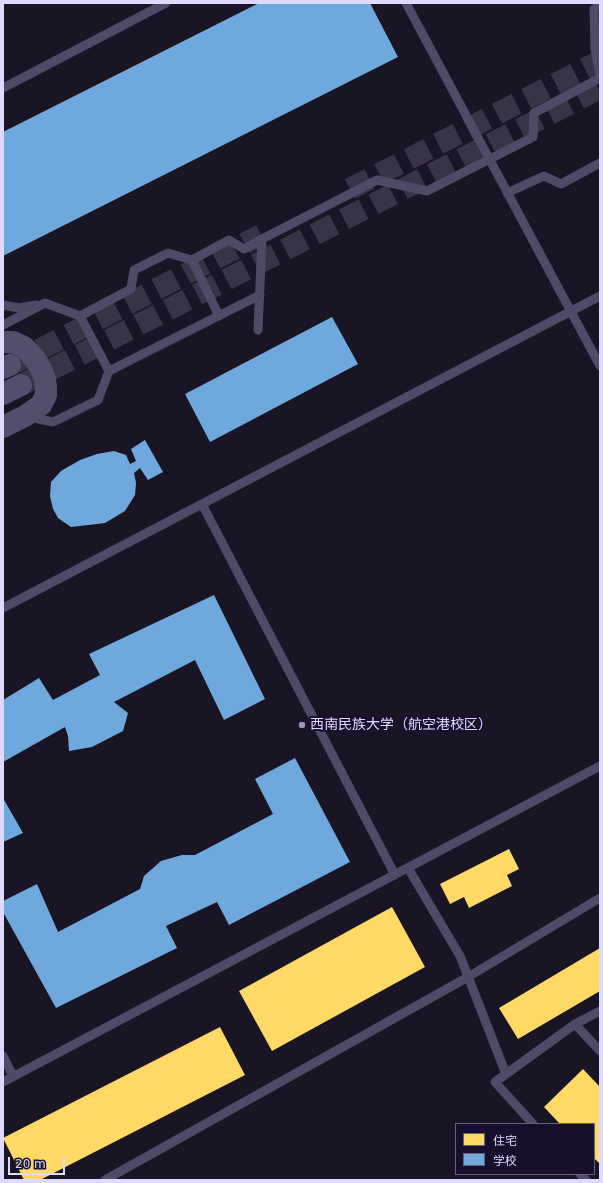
<!DOCTYPE html>
<html>
<head>
<meta charset="utf-8">
<style>
	body { margin:0 }
	#map { position:relative; width:603px; height:1183px; overflow:hidden; background:#1a1525; font-family:"DejaVu Sans","Noto Sans SC",sans-serif }
	canvas { display:block }
	.frame { position:absolute; inset:0; border:4px solid #e1daff; pointer-events:none }
	.legend { position:absolute; left:455px; top:1123px; width:140px; height:52px; box-sizing:border-box; background:#170f2b; border:1px solid #686080; margin:0; padding:5px 7px; list-style:none; font-size:12px; color:#e1daff }
	.legend li { display:flex; align-items:center; gap:8px; height:20px }
	.legend b { width:20px; border:1px solid #686080 }
	.scale { position:absolute; left:8px; top:1157px; width:57px; height:18px; box-sizing:border-box; border:2px solid #e1daff; border-top:0; padding-left:5px; font-size:12px; line-height:14px; white-space:nowrap; color:#e1daff; -webkit-text-stroke:3px #170f2b; paint-order:stroke }
</style>
</head>
<body>
<div id="map">
<canvas width="603" height="1183"></canvas>
<div class="frame"></div>
<ul class="legend">
<li><b style="height:11px;background:#ffd966"></b>住宅</li>
<li><b style="height:11px;background:#6fa8dc"></b>学校</li>
</ul>
<div class="scale">20 m</div>
</div>
<script>
const ctx = document.querySelector('canvas').getContext('2d');
ctx.lineJoin = 'round';
function fillPath(path, color) {
  ctx.fillStyle = color;
  ctx.fill(path, 'evenodd');
}
function poly(rows) {
  const path = new Path2D();
  for (const r of rows) {
    path.moveTo(r[0], r[1]);
    for (let i = 2; i < r.length; i += 2) path.lineTo(r[i], r[i + 1]);
  }
  return path;
}
function stroke(path, color, width, dash) {
  ctx.strokeStyle = color;
  ctx.lineWidth = width;
  ctx.lineCap = dash ? 'butt' : 'round';
  ctx.setLineDash(dash || []);
  ctx.stroke(path);
}
function label(font, color, halo, rows, align = 'center') {
  ctx.font = font + ' "DejaVu Sans","Noto Sans SC",sans-serif';
  ctx.lineWidth = 4;
  ctx.setLineDash([]);
  ctx.textBaseline = 'middle';
  ctx.strokeStyle = halo;
  ctx.fillStyle = color;
  for (const [text, x, y, turn = 0] of rows) {
    ctx.save();
    ctx.translate(x, y);
    ctx.rotate((+turn || 0) * Math.PI / 180);
    ctx.textAlign = isNaN(turn) ? turn : align;
    if (halo) ctx.strokeText(text, 0, 0);
    ctx.fillText(text, 0, 0);
    ctx.restore();
  }
}
const homes = poly([
	[509,849,519,869,507,875,512,886,469,908,464,897,450,904,440,884],
	[392,907,425,967,272,1051,239,991],
	[600,948,600,991,518,1039,499,1008],
	[220,1027,245,1075,40,1180,24,1180,3,1138],
	[583,1069,600,1087,600,1164,594,1158,594,1124,560,1124,544,1107]
]);
const schools = poly([
	[259,3,370,3,398,57,3,256,3,132],
	[332,317,358,364,210,442,185,394],
	[145,440,163,472,148,480,140,468,134,473,136,483,135,495,125,511,105,523,71,527,58,518,53,509,50,496,51,482,61,471,80,460,97,454,114,451,126,455,130,464,136,461,131,449],
	[214,595,265,699,224,720,195,660,114,702,128,713,123,731,92,747,69,751,68,736,65,727,3,762,3,700,39,678,53,700,100,675,89,654],
	[295,758,350,862,229,925,217,902,166,926,177,948,56,1008,3,912,3,901,37,884,58,932,140,889,144,876,161,861,182,855,195,855,273,814,255,779],
	[3,798,23,833,3,842]
]);
const secondaryTunnel = poly([
	[350,189,600,61],
	[10,365,261,235],
	[21,385,600,88]
]);
const lane = poly([
	[406,3,600,366],
	[600,6,594,9,595,49,600,74],
	[3,88,166,3],
	[507,193,544,176,561,184,600,163],
	[192,260,219,316],
	[3,305,19,308,36,305],
	[80,316,131,289,134,270,168,253,192,260,229,240,244,249,262,239],
	[3,325,45,303,80,316,109,371,98,400,53,422,29,417],
	[258,330,262,239,377,180,427,191,533,137,534,113,600,78],
	[109,371,260,295],
	[202,504,395,875],
	[3,608,600,296],
	[408,868,460,956,506,1074],
	[575,1024,600,1051],
	[3,1056,13,1076],
	[3,1082,600,766],
	[533,1124,495,1082,575,1024,600,1011],
	[580,1174,586,1180],
	[105,1180,468,977,600,898]
]);
const secondary = poly([
	[3,342,13,342,24,347,35,359,41,369,45,379,46,387,46,395,41,405,25,416,3,427],
	[3,368,10,365],
	[3,394,21,385]
]);
const markers = [
	[302,725,4,"#9b95b3"]
];
const poiNames = [
	["西南民族大学（航空港校区）",310,725]
];
fillPath(homes, '#ffd966');
fillPath(schools, '#6fa8dc');
stroke(secondaryTunnel, '#383346', 22, [22, 11]);
stroke(lane, '#4e4b66', 9);
stroke(secondary, '#534e6c', 22);
for (const [x, y, r, color] of markers) {
  const dot = new Path2D();
  dot.arc(x, y, r, 0, 2 * Math.PI);
  ctx.fillStyle = color;
  ctx.fill(dot);
  stroke(dot, '#170f2b', 1.5);
}
label('14px', '#e1daff', '#170f2b', poiNames, 'left');
</script>
</body>
</html>
